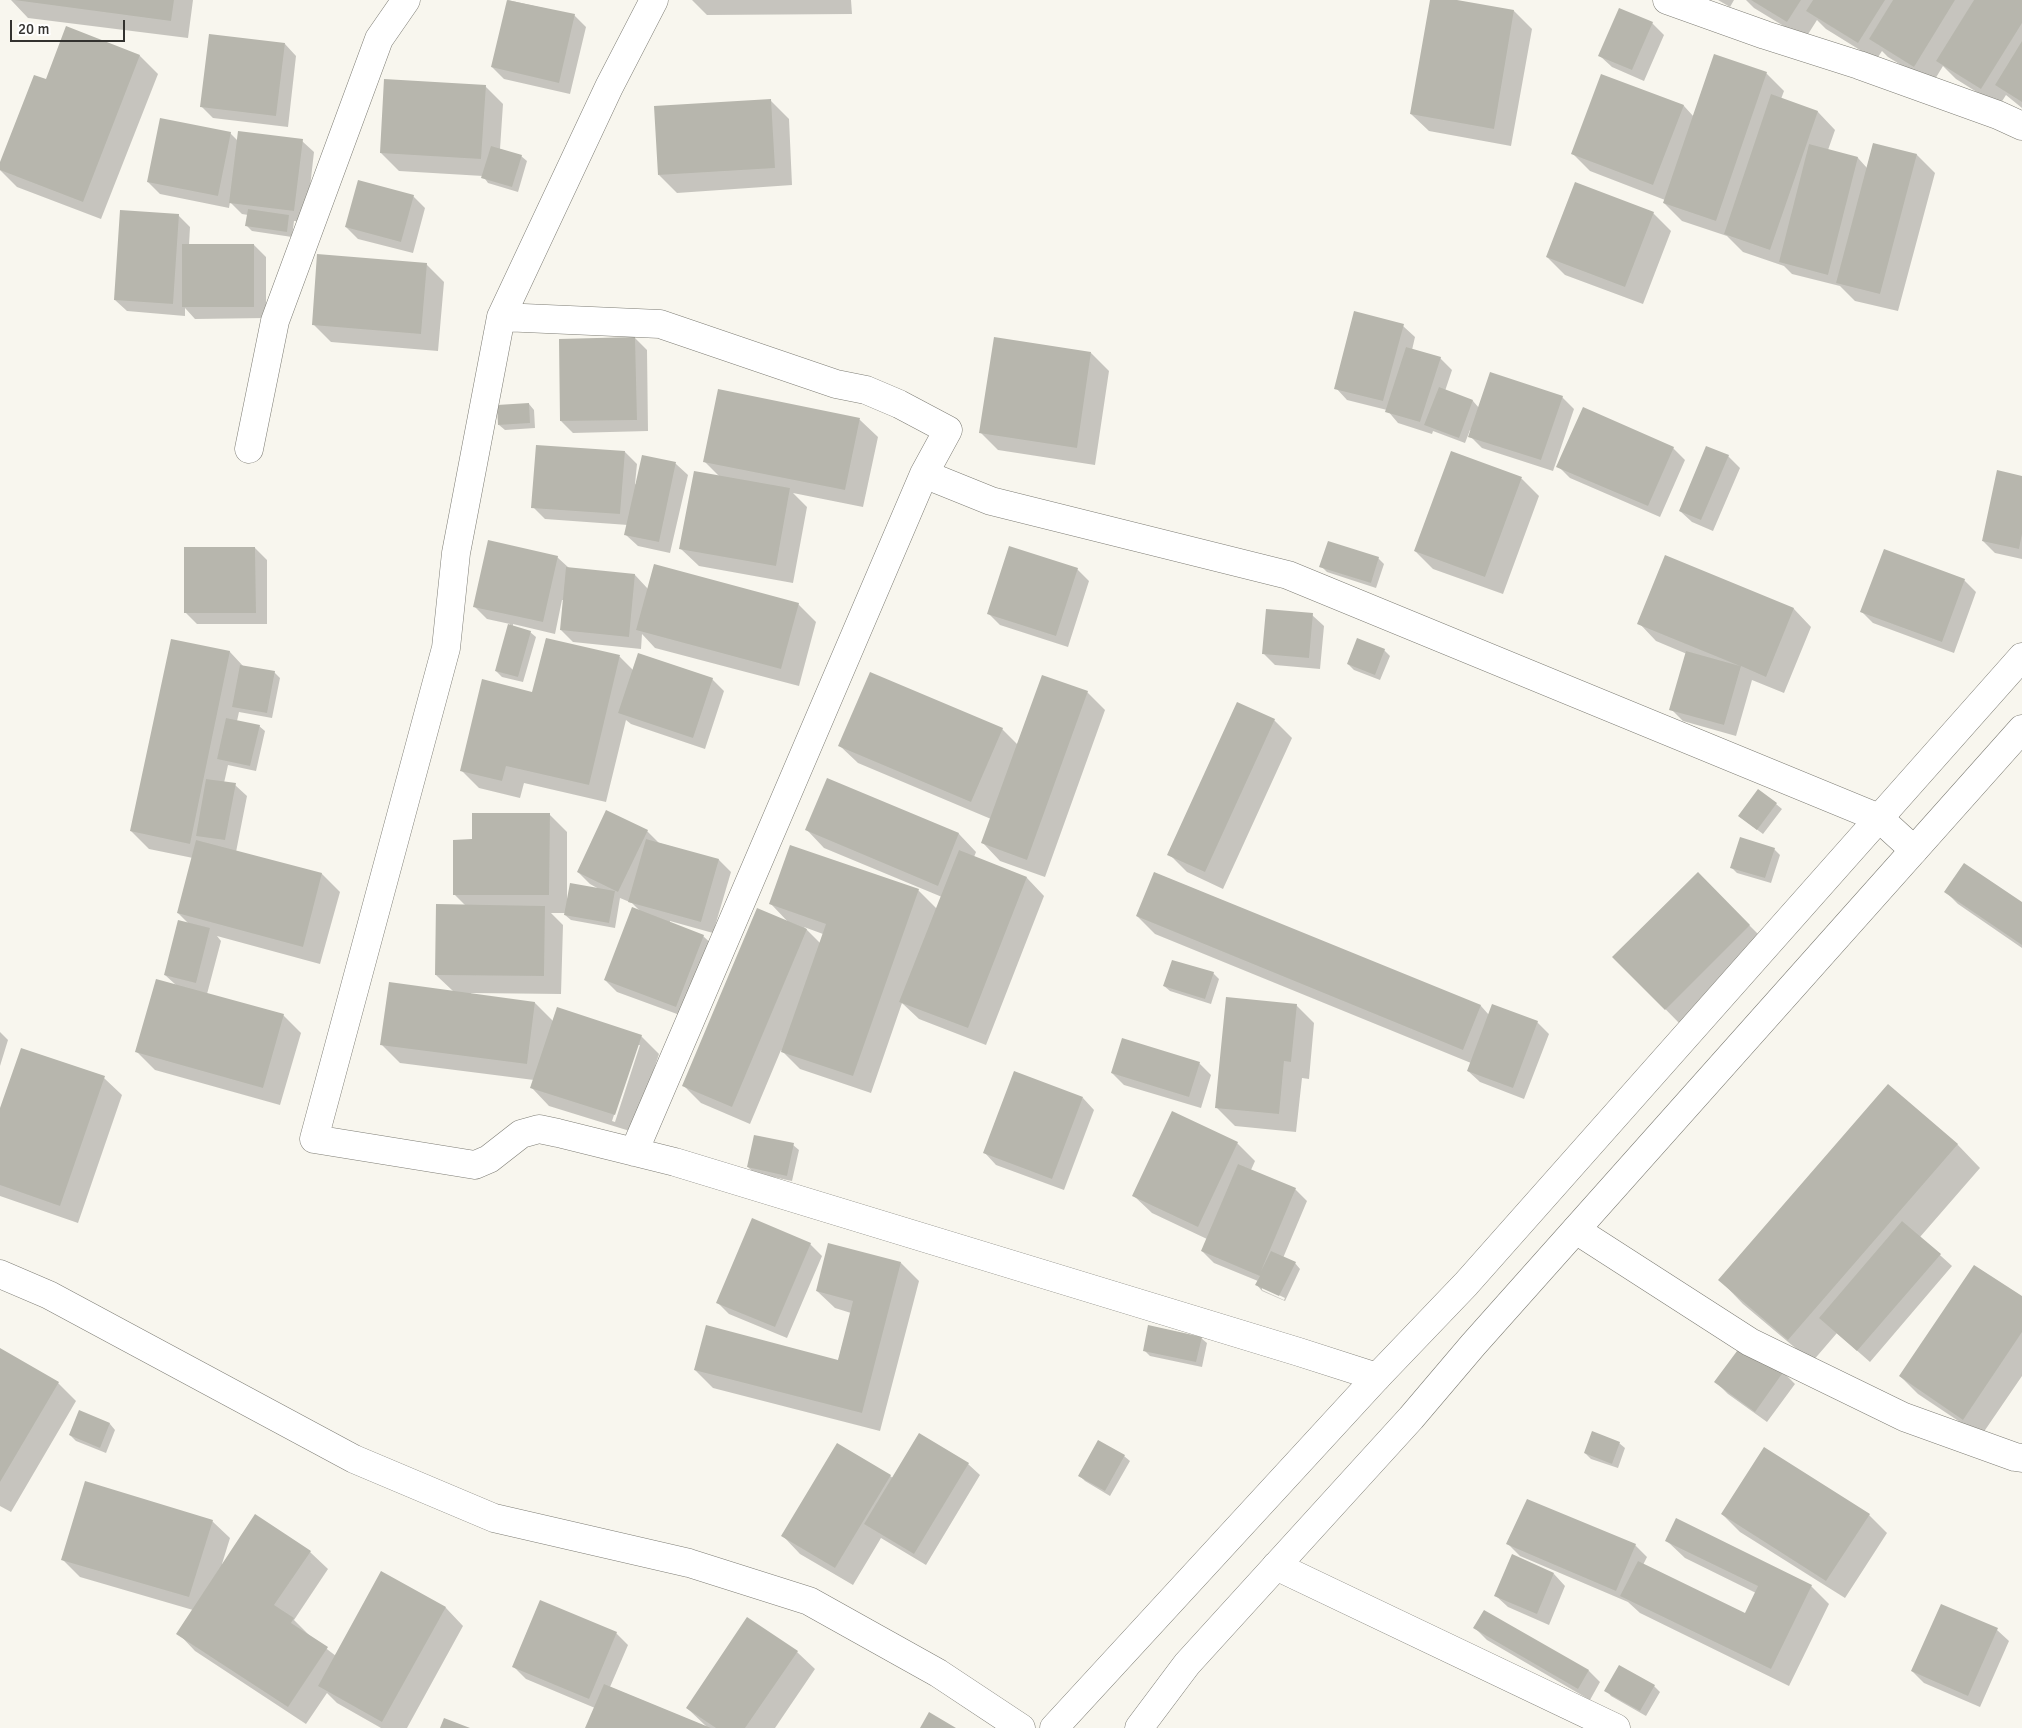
<!DOCTYPE html>
<html>
<head>
<meta charset="utf-8">
<style>
	body { margin:0 }
	#map { position:relative; width:2022px; height:1728px; overflow:hidden; background:#f8f6ee; font-family:Signika,sans-serif }
	canvas { display:block }
	.scale { position:absolute; left:10px; top:20px; width:115px; height:22px; box-sizing:border-box; border:2px solid #33322f; border-top:0; padding-left:6px; font-size:15px; line-height:18px; white-space:nowrap; color:#33322f; -webkit-text-stroke:4px #fff; paint-order:stroke }
</style>
</head>
<body>
<div id="map">
<canvas width="2022" height="1728"></canvas>
<div class="scale">20 m</div>
</div>
<script>
const ctx = document.querySelector('canvas').getContext('2d');
ctx.lineJoin = 'round';
function fillPath(path, color) {
  ctx.fillStyle = color;
  ctx.fill(path, 'evenodd');
}
function poly(rows) {
  const path = new Path2D();
  for (const r of rows) {
    path.moveTo(r[0], r[1]);
    for (let i = 2; i < r.length; i += 2) path.lineTo(r[i], r[i + 1]);
  }
  return path;
}
function stroke(path, color, width, dash) {
  ctx.strokeStyle = color;
  ctx.lineWidth = width;
  ctx.lineCap = dash ? 'butt' : 'round';
  ctx.setLineDash(dash || []);
  ctx.stroke(path);
}
const shadow = poly([
	[11,0,193,0,188,38,28,18],
	[508,0,574,15,586,27,570,94,504,79,492,67],
	[692,0,851,0,852,14,707,15],
	[1431,0,1449,0,1514,11,1532,29,1511,146,1429,131,1411,114],
	[1718,0,1734,0,1730,7],
	[1746,0,2022,0,2022,108,2006,95,1999,106,1956,79,1943,66,1932,84,1888,57,1882,51,1876,60,1826,29,1817,20,1805,39,1754,8],
	[1652,23,1664,35,1644,81,1612,67,1600,56],
	[67,28,140,56,158,74,101,219,17,187,0,170,0,166,46,81],
	[285,44,296,56,288,127,213,118,201,106],
	[1766,73,1784,91,1781,99,1818,112,1835,130,1828,150,1858,158,1867,168,1873,145,1917,155,1935,173,1898,311,1855,301,1840,286,1792,274,1784,266,1743,252,1727,236,1682,221,1664,203,1665,200,1590,171,1572,153,1602,75,1684,106,1694,117],
	[485,86,503,104,500,149,521,156,527,161,518,192,488,183,483,176,399,171,381,153],
	[771,101,789,119,792,185,677,193,659,175],
	[230,133,238,141,302,141,314,152,306,222,294,221,292,237,252,231,247,226,248,215,242,214,230,202,229,208,160,194,148,182],
	[413,196,425,208,413,253,358,239,346,227],
	[1653,213,1671,231,1643,304,1565,275,1547,257],
	[178,215,190,227,189,245,254,245,266,257,266,318,195,319,185,308,185,316,127,311,115,300],
	[426,264,444,282,438,351,331,342,313,324],
	[1403,326,1415,337,1412,350,1440,358,1452,370,1445,391,1473,401,1479,408,1562,397,1574,409,1553,471,1482,448,1470,436,1472,430,1470,430,1465,443,1433,431,1432,434,1398,423,1387,410,1347,400,1336,388],
	[635,338,647,350,648,431,573,433,561,421],
	[1091,353,1109,371,1095,465,998,450,980,432],
	[719,391,860,420,878,437,863,507,793,493,807,507,793,583,699,566,681,549,720,477,704,461],
	[529,404,534,410,535,428,505,430,499,425],
	[1673,448,1685,460,1660,517,1570,478,1558,466],
	[625,452,637,464,635,484,637,485,643,456,676,464,688,475,670,553,638,546,626,535,628,525,545,519,533,507],
	[1452,453,1522,479,1539,496,1503,594,1433,569,1415,551],
	[1728,456,1740,468,1713,531,1692,522,1680,511],
	[2022,477,2022,559,1995,553,1983,541],
	[255,548,267,560,267,624,197,624,185,612],
	[557,557,569,568,635,575,648,589,798,604,816,622,799,686,655,648,642,634,641,649,573,642,561,630,564,600,562,600,555,634,513,624,513,626,530,632,536,637,523,682,502,677,496,671,510,624,487,619,475,607],
	[1666,557,1794,609,1811,627,1784,693,1752,680,1736,736,1683,721,1671,709,1687,654,1656,641,1639,623],
	[1378,558,1384,564,1376,588,1327,572,1321,566],
	[1077,569,1089,581,1068,647,1000,625,989,614],
	[1964,580,1976,592,1954,653,1873,623,1861,611],
	[1312,615,1324,626,1320,669,1275,665,1264,654],
	[546,639,620,657,633,670,712,679,724,691,705,749,631,724,626,720,606,802,524,783,520,798,479,788,461,770,533,693],
	[172,640,230,652,244,667,274,672,280,678,272,718,239,712,237,721,259,726,265,731,256,771,228,765,224,783,235,785,247,796,236,852,322,874,340,892,320,964,217,936,221,941,207,994,283,1015,301,1033,280,1105,155,1070,137,1052,176,985,165,975,189,924,178,913,193,858,149,849,131,831],
	[1384,650,1390,656,1380,680,1354,670,1348,664],
	[1087,692,1105,710,1045,877,1000,861,983,843,991,819,858,763,840,746,1002,729,1018,745],
	[1274,720,1292,738,1223,889,1187,872,1169,854],
	[827,780,959,834,976,852,974,857,1027,878,1044,896,986,1045,919,1019,902,1003,871,1093,800,1069,781,1050,750,1124,701,1103,683,1085,789,923,771,904,918,890,937,909,942,897,824,848,807,830],
	[804,927,823,934,820,943],
	[1776,804,1782,809,1763,834,1739,816],
	[549,814,567,832,567,899,599,889,590,884,578,872,647,831,659,843,719,860,731,872,713,933,670,921,670,923,703,936,715,947,688,1018,617,992,605,980,640,911,632,903,620,898,615,928,571,920,565,915,566,913,551,913,563,925,561,994,471,993,471,994,535,1003,553,1021,641,1036,659,1054,633,1132,549,1106,532,1088,534,1080,400,1063,382,1045,454,992,436,975,466,906,454,894,473,841],
	[637,1045,640,1045,615,1122,612,1121],
	[1774,849,1780,855,1771,883,1737,873,1731,867],
	[1155,873,1481,1006,1489,1015,1537,1022,1549,1034,1524,1099,1480,1082,1468,1071,1471,1063,1155,934,1137,916],
	[1698,874,1767,943,1683,1027,1614,957],
	[1946,892,2022,904,2022,948,1958,904],
	[1213,973,1219,979,1211,1004,1170,991,1164,986],
	[1296,1005,1314,1023,1309,1079,1302,1078,1296,1132,1235,1126,1217,1108],
	[0,1032,8,1040,0,1066],
	[1199,1063,1211,1075,1201,1108,1124,1085,1112,1073],
	[104,1078,122,1095,78,1223,0,1196,0,1112],
	[1083,1098,1094,1110,1064,1190,996,1165,985,1153],
	[1237,1143,1255,1161,1251,1170,1295,1189,1307,1201,1283,1258,1295,1263,1300,1269,1285,1301,1262,1291,1257,1285,1258,1281,1214,1263,1202,1251,1207,1239,1152,1213,1134,1196],
	[1262,1287,1285,1298,1284,1300,1262,1290],
	[1957,1144,1980,1168,1920,1237,1952,1266,1870,1362,1837,1333,1812,1362,1743,1304,1720,1280],
	[793,1145,799,1150,792,1181,754,1173,748,1167],
	[810,1244,822,1256,787,1338,729,1314,717,1302],
	[901,1263,919,1281,880,1431,713,1388,695,1370,838,1361,851,1313,835,1308,817,1291],
	[2022,1298,2022,1376,1981,1436,1918,1394,1900,1376],
	[1201,1338,1207,1343,1202,1367,1150,1356,1144,1350],
	[0,1350,58,1383,76,1401,11,1512,0,1506],
	[1783,1372,1795,1384,1767,1422,1728,1394,1716,1382],
	[79,1412,110,1424,115,1430,106,1453,76,1441,70,1435],
	[1619,1443,1625,1448,1618,1468,1591,1459,1585,1453],
	[1124,1456,1130,1461,1110,1496,1085,1481,1080,1476],
	[968,1464,980,1475,926,1565,881,1538,853,1585,800,1554,783,1536,890,1476,893,1478],
	[1722,1514,1869,1515,1887,1533,1845,1598,1740,1532],
	[212,1521,230,1538,222,1564,310,1552,328,1569,294,1620,311,1637,336,1656,382,1573,446,1608,463,1626,407,1728,381,1728,337,1703,327,1693,306,1724,195,1651,178,1633,193,1610,80,1577,63,1560],
	[1667,1541,1811,1586,1829,1604,1789,1686,1640,1613,1628,1602,1520,1556,1508,1544,1635,1545,1647,1557,1643,1565,1745,1615,1756,1593,1685,1558],
	[1554,1574,1565,1586,1549,1625,1508,1607,1496,1596],
	[1475,1628,1589,1671,1600,1682,1590,1700,1487,1640],
	[1997,1630,2009,1641,1980,1707,1924,1683,1912,1671],
	[616,1633,628,1645,610,1687,707,1727,687,1708,797,1652,815,1669,775,1728,587,1728,595,1708,526,1679,514,1667],
	[1654,1686,1660,1692,1646,1716,1611,1696,1606,1690]
]);
const building = poly([
	[14,0,174,0,171,21],
	[507,0,575,14,559,83,491,67],
	[1430,0,1457,0,1514,10,1494,129,1410,114],
	[1751,0,1801,0,1787,22],
	[1813,0,1885,0,1858,43,1806,11],
	[1893,0,1955,0,1914,67,1869,39],
	[1974,0,2022,0,2022,23,1981,89,1936,61],
	[1619,8,1653,22,1632,70,1598,56],
	[66,26,140,55,83,202,0,170,0,162,34,75,46,79],
	[209,34,285,43,276,116,200,107],
	[2022,41,2022,102,1995,85],
	[1714,54,1767,72,1716,221,1663,203],
	[1601,74,1684,105,1653,185,1571,154],
	[384,79,486,85,481,159,380,153],
	[1771,94,1818,111,1770,250,1724,234],
	[771,99,775,168,658,175,654,106],
	[160,118,231,132,218,196,147,182],
	[238,131,303,139,294,211,229,203],
	[1873,143,1917,154,1880,294,1836,283],
	[1809,144,1858,157,1828,275,1779,262],
	[491,146,522,155,512,187,481,178],
	[358,180,414,195,401,242,345,227],
	[1575,182,1654,212,1625,287,1546,257],
	[248,209,289,215,287,232,245,226],
	[120,210,179,214,173,304,114,300],
	[182,244,254,244,254,307,182,307],
	[317,254,427,263,421,334,312,325],
	[1354,311,1404,324,1383,401,1334,389],
	[635,337,637,420,560,421,559,339],
	[994,337,1091,352,1077,448,979,433],
	[1406,347,1441,357,1420,422,1385,412],
	[1490,372,1563,396,1541,460,1468,437],
	[1439,387,1473,400,1459,438,1424,425],
	[718,389,860,418,845,490,703,462],
	[529,403,530,423,498,425,497,405],
	[1583,407,1674,447,1648,506,1556,467],
	[536,445,625,451,620,514,531,508],
	[1706,446,1729,455,1701,520,1679,511],
	[1451,451,1522,477,1485,577,1414,551],
	[642,455,676,462,659,542,624,535],
	[1997,470,2022,476,2022,534,2019,549,1982,541],
	[694,471,790,488,776,566,679,549],
	[488,540,558,556,543,622,473,607],
	[1328,541,1379,557,1371,583,1319,567],
	[1009,546,1078,568,1056,636,987,614],
	[184,547,255,547,256,613,184,613],
	[1884,549,1965,579,1942,642,1860,612],
	[1665,555,1794,608,1766,677,1741,666,1724,725,1669,710,1686,651,1740,666,1637,624],
	[654,564,799,603,781,669,636,630],
	[566,567,635,574,629,637,560,630],
	[1266,609,1313,613,1309,658,1262,654],
	[508,624,531,631,518,677,495,671],
	[546,638,620,655,589,785,506,766,502,781,460,771,482,679,532,692],
	[1357,638,1385,649,1375,675,1347,664],
	[171,639,230,651,190,844,130,831],
	[638,653,713,678,693,738,618,713],
	[240,665,275,671,267,713,232,707],
	[870,672,1003,728,971,802,838,746],
	[1042,675,1088,691,1027,860,981,843],
	[1237,702,1275,719,1205,872,1167,855],
	[226,718,260,725,250,766,217,759],
	[827,778,959,833,938,886,805,830],
	[206,779,236,783,225,840,196,836],
	[1758,789,1777,803,1757,830,1738,816],
	[606,810,648,830,618,892,577,872],
	[472,813,550,813,549,895,453,895,453,840,472,839],
	[1740,837,1775,848,1765,878,1730,868],
	[646,839,719,859,701,922,628,902],
	[196,840,322,873,303,947,177,913],
	[790,845,919,889,853,1076,781,1052,826,924,769,904],
	[959,850,1027,877,968,1028,899,1002],
	[1964,863,2022,902,2022,945,1944,892],
	[1154,872,1481,1005,1463,1050,1136,916],
	[1698,872,1750,925,1665,1010,1612,957],
	[570,883,615,891,609,923,564,915],
	[436,904,545,906,544,976,435,975],
	[632,907,704,935,676,1007,604,980],
	[757,908,807,929,732,1107,682,1086],
	[178,920,210,928,196,983,164,975],
	[1172,960,1214,972,1205,999,1163,986],
	[156,979,284,1014,263,1088,135,1052],
	[389,982,535,1002,527,1064,380,1045],
	[1226,997,1297,1004,1291,1062,1284,1061,1279,1114,1215,1108],
	[1492,1004,1538,1021,1513,1088,1467,1071],
	[557,1007,642,1035,615,1115,530,1088],
	[1122,1038,1200,1062,1189,1097,1111,1073],
	[21,1048,105,1076,60,1206,0,1185,0,1108],
	[1014,1071,1083,1097,1052,1179,983,1153],
	[1888,1084,1958,1144,1788,1340,1718,1280],
	[1172,1111,1238,1142,1198,1227,1132,1196],
	[754,1135,794,1143,787,1176,747,1167],
	[1238,1164,1296,1188,1261,1271,1271,1251,1296,1262,1279,1296,1255,1285,1260,1276,1201,1251],
	[752,1218,811,1243,775,1327,716,1303],
	[1902,1221,1941,1254,1857,1351,1819,1318],
	[828,1243,901,1262,862,1413,694,1370,706,1325,838,1360,853,1301,816,1291],
	[1974,1265,2022,1296,2022,1332,1963,1420,1899,1376],
	[1148,1325,1202,1337,1196,1362,1143,1351],
	[1743,1343,1784,1371,1755,1412,1714,1382],
	[0,1348,59,1382,0,1482],
	[79,1410,110,1423,100,1448,69,1435],
	[1592,1431,1620,1442,1612,1464,1584,1453],
	[919,1433,969,1463,914,1554,864,1524],
	[1098,1440,1125,1455,1105,1491,1078,1476],
	[837,1443,891,1475,835,1568,781,1536],
	[1764,1447,1870,1514,1826,1581,1721,1514],
	[85,1481,213,1520,189,1597,61,1560],
	[1527,1499,1636,1544,1616,1591,1506,1544],
	[255,1514,311,1551,274,1605,294,1618,291,1623,328,1647,288,1707,176,1634],
	[1676,1518,1812,1585,1771,1669,1620,1596,1638,1561,1745,1613,1758,1586,1665,1541],
	[1512,1554,1554,1573,1537,1614,1494,1596],
	[381,1571,446,1607,382,1722,318,1686],
	[540,1600,617,1632,589,1699,512,1667],
	[1941,1604,1998,1628,1968,1696,1911,1671],
	[1484,1610,1589,1670,1578,1689,1473,1628],
	[747,1617,798,1651,745,1728,716,1728,686,1708],
	[1619,1665,1655,1685,1640,1711,1604,1691],
	[604,1684,711,1728,585,1728],
	[929,1712,956,1728,920,1728],
	[444,1718,470,1728,440,1728]
]);
const minor = poly([
	[654,0,609,87,501,317,456,553,446,648,314,1139,475,1165,489,1159,521,1134,539,1129,558,1133,675,1162,1299,1352,1377,1377],
	[1667,0,1765,35,1859,65,1998,115,2022,126],
	[501,317,660,324,836,384,866,390,899,404,948,430,924,474,634,1152],
	[249,449,275,321,379,39,406,0],
	[924,474,991,501,1288,575,1879,818,1914,850],
	[1576,1230,1750,1342,1904,1417,2015,1457,2022,1458],
	[0,1274,49,1295,354,1459,494,1518,689,1563,809,1601,938,1673,1021,1728],
	[1276,1566,1616,1728]
]);
const major = poly([
	[1054,1728,1377,1377,1466,1284,2022,657],
	[1139,1728,1187,1664,1411,1418,1473,1345,2022,729]
]);
fillPath(shadow, '#0003');
fillPath(building, '#b7b6ad');
stroke(minor, '#7e7d75', 29);
stroke(major, '#7e7d75', 29);
stroke(minor, '#fff', 28);
stroke(major, '#fff', 28);
</script>
</body>
</html>
